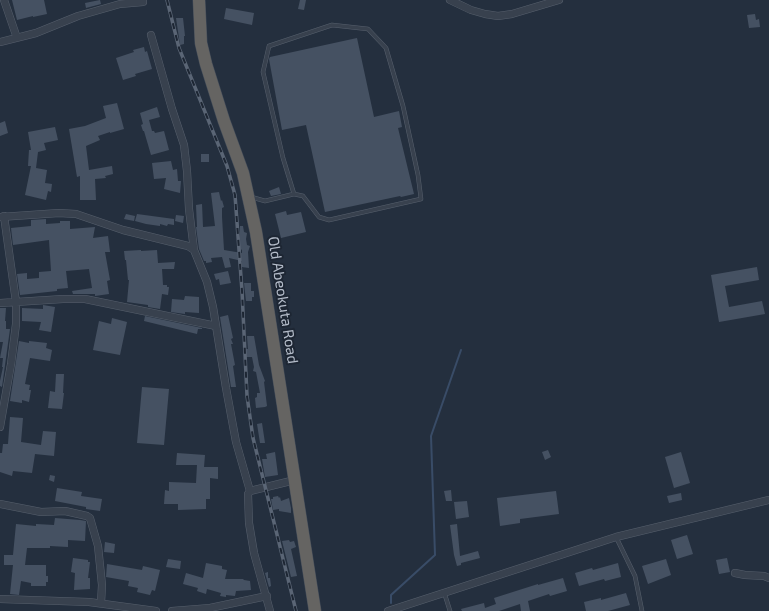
<!DOCTYPE html>
<html>
<head>
<meta charset="utf-8">
<style>
	body { margin:0 }
	canvas { display:block; background:#242f3e }
</style>
</head>
<body>
<canvas width="769" height="611"></canvas>
<script>
const ctx = document.querySelector('canvas').getContext('2d');
ctx.lineJoin = 'round';
function poly(rows) {
  const path = new Path2D();
  for (const r of rows) {
    path.moveTo(r[0], r[1]);
    for (let i = 2; i < r.length; i += 2) path.lineTo(r[i], r[i + 1]);
  }
  return path;
}
function stroke(path, color, width, dash) {
  ctx.strokeStyle = color;
  ctx.lineWidth = width;
  ctx.lineCap = dash ? 'butt' : 'round';
  ctx.setLineDash(dash || []);
  ctx.stroke(path);
}
function fillPath(path, color) {
  ctx.fillStyle = color;
  ctx.fill(path, 'evenodd');
}
function label(font, color, halo, rows, align = 'center') {
  ctx.font = font + ' "Exo 2",sans-serif';
  ctx.lineWidth = 4;
  ctx.setLineDash([]);
  ctx.textBaseline = 'middle';
  ctx.strokeStyle = halo;
  ctx.fillStyle = color;
  for (const [text, x, y, turn = 0] of rows) {
    ctx.save();
    ctx.translate(x, y);
    ctx.rotate((+turn || 0) * Math.PI / 180);
    ctx.textAlign = isNaN(turn) ? turn : align;
    if (halo) ctx.strokeText(text, 0, 0);
    ctx.fillText(text, 0, 0);
    ctx.restore();
  }
}
const stream = poly([
	[391,603,391,595,435,555,431,436,461,350]
]);
const building = poly([
	[12,0,44,0,47,14,33,17,33,16,17,20],
	[100,0,101,4,86,8,85,3],
	[300,0,306,0,304,10,298,9],
	[226,8,254,13,252,25,224,19],
	[755,14,756,20,759,19,760,27,749,28,747,15],
	[176,18,183,18,185,36,184,36,184,44,180,45],
	[357,38,374,117,399,111,402,127,398,128,414,194,401,197,400,196,325,212,306,125,282,130,269,59,270,57],
	[144,47,145,52,147,51,152,69,135,74,136,76,123,80,116,58,134,52,133,50],
	[117,103,124,129,110,133,110,132,98,136,100,140,86,146,89,170,112,166,113,174,105,176,106,178,95,179,96,200,80,200,80,176,77,177,69,129,85,126,106,118,103,106],
	[157,107,160,117,149,120,152,131,154,131,155,133,164,131,169,150,151,155,144,131,143,131,141,125,143,124,140,113],
	[5,121,8,133,0,136,0,123],
	[55,127,58,140,44,143,46,150,38,152,36,168,47,170,45,183,52,184,51,192,48,191,46,200,25,195,31,166,28,166,29,150,31,150,28,132],
	[201,154,209,154,209,162,201,162],
	[171,161,173,170,177,169,178,181,181,181,180,193,164,189,166,178,154,179,152,163],
	[279,187,281,194,271,196,269,191],
	[219,192,221,201,222,200,224,207,222,208,222,217,224,250,242,253,242,249,240,252,240,226,243,226,244,232,247,233,246,239,247,245,250,246,248,252,249,268,242,267,242,261,229,258,231,267,225,268,222,257,211,258,212,262,206,263,206,261,204,261,199,249,196,227,197,227,196,205,202,204,203,227,215,226,211,193],
	[286,211,287,215,301,212,306,232,281,238,275,214],
	[126,214,135,216,134,221,124,219],
	[137,214,174,219,174,225,168,224,167,226,160,224,160,226,146,224,135,221],
	[176,215,184,216,183,223,175,221],
	[46,219,46,224,60,223,60,221,70,221,70,229,95,227,93,238,108,236,110,252,105,252,110,280,107,281,109,294,95,296,95,294,73,294,72,291,92,288,89,269,66,271,68,288,57,289,57,291,20,295,17,274,27,273,27,279,39,278,39,272,51,271,49,240,13,245,11,228,31,226,31,220],
	[141,250,141,251,157,250,158,263,175,262,174,269,162,269,163,285,167,285,167,287,169,287,168,295,162,294,160,309,148,307,148,305,127,302,129,280,128,280,126,260,125,260,124,251],
	[757,267,759,280,725,286,729,307,762,301,765,314,719,322,711,275],
	[228,271,231,283,220,285,219,279,216,280,214,274],
	[244,283,251,283,251,291,254,291,254,297,252,297,252,301,246,301],
	[185,296,199,297,199,313,185,312,185,314,171,312,172,299,184,300],
	[43,305,55,307,51,332,39,330,41,322,22,321,22,308,43,309],
	[0,308,6,308,5,321,6,321,6,329,10,329,2,387,0,386,0,381,3,367,2,367,3,358,0,358,3,342,0,342],
	[228,315,233,338,231,339,233,344,231,344,235,365,233,366,236,387,231,387,220,317],
	[145,316,202,328,202,329,198,329,197,334,144,321],
	[112,318,127,322,120,355,93,350,99,321,111,324],
	[247,336,254,336,259,365,265,381,264,382,267,406,265,407,256,408,255,398,257,397,257,393,260,393,256,372,253,371,254,367,252,357,246,357,246,349,248,349],
	[19,341,29,343,29,341,47,343,46,348,52,350,50,361,30,358,25,384,30,385,29,390,31,390,29,402,22,400,22,403,10,401],
	[56,374,64,374,63,393,64,393,62,409,48,408,50,391,55,392],
	[142,387,169,389,164,445,137,443],
	[10,417,23,418,21,442,41,445,43,431,56,432,54,456,35,454,32,473,13,471,12,476,0,472,0,453,2,453,3,444,8,444],
	[262,423,265,443,260,443,257,424],
	[548,450,551,457,545,460,542,452],
	[275,452,278,475,265,477,262,459,267,459,266,454],
	[681,452,690,483,674,488,665,457],
	[177,453,205,455,204,467,218,467,218,479,210,478,210,499,206,499,206,509,178,510,178,504,164,504,165,490,169,491,169,482,196,483,197,465,176,465],
	[50,475,55,476,54,482,49,480],
	[57,488,82,492,81,496,102,499,100,511,86,509,86,507,55,501],
	[451,490,452,501,446,501,444,491],
	[556,491,559,514,520,519,520,523,500,526,497,498],
	[681,493,682,500,669,503,667,496],
	[278,496,279,498,280,497,281,501,289,498,291,508,291,513,279,511,279,509,273,510,271,499,273,499,273,497],
	[467,501,469,517,456,519,454,502],
	[55,518,80,520,86,521,85,541,68,540,68,547,50,546,50,548,27,548,25,565,46,565,46,576,48,576,48,582,46,582,46,586,31,586,31,583,21,581,19,595,10,594,13,565,4,565,4,555,13,555,16,524,36,526,36,524,54,525],
	[457,524,460,556,478,551,480,558,461,563,461,565,457,566,454,555,450,525],
	[687,535,693,554,677,559,671,540],
	[289,540,290,542,294,541,296,547,291,549,297,576,291,577,282,541],
	[105,542,115,544,114,553,104,552],
	[73,558,88,560,88,562,90,562,88,578,90,578,90,589,74,590,75,573,71,572],
	[727,558,730,572,719,574,716,560],
	[168,559,181,561,180,569,166,567],
	[666,559,671,575,648,584,642,566],
	[206,563,222,566,222,569,227,570,225,579,243,579,244,580,250,581,251,590,236,591,235,596,226,595,226,597,220,596,221,593,207,589,206,594,197,591,198,588,183,584,186,573,203,578],
	[618,563,621,577,605,581,604,579,579,586,575,573,592,568,593,570],
	[107,564,142,570,143,566,160,570,155,591,152,590,150,595,137,592,138,588,128,586,129,581,106,577],
	[268,572,268,578,270,578,271,586,269,587,265,573],
	[563,578,567,591,550,596,549,594,528,601,530,611,521,611,520,604,499,611,462,611,461,609,484,603,485,608,496,604,494,598,538,584,538,585],
	[626,593,630,605,608,611,586,611,584,602,601,598,601,600]
]);
const service = poly([
	[251,197,265,201,294,194,303,196,319,217,329,220,421,199,418,175,403,106,386,48,368,29,332,25,269,46,263,72,283,158,294,194],
	[616,537,635,576,642,611],
	[444,592,450,611]
]);
const minor = poly([
	[4,0,17,38],
	[450,0,471,10,485,14,498,16,512,14,559,0],
	[151,35,172,109,184,145,187,171,189,209,194,250],
	[0,42,36,33,78,16,120,4,143,2],
	[0,217,59,213,76,214,123,230,188,246,194,250,207,282,213,307,226,388,236,442,250,491,248,494,249,523,254,553,270,611],
	[0,303,63,299,85,299,216,326],
	[0,427,11,364,16,324,16,302,4,216],
	[250,491,295,480],
	[0,504,41,512,65,511,87,516,90,518,98,546,102,585,101,603],
	[735,573,745,575,764,576,769,578],
	[0,599,89,602,156,611],
	[172,611,210,608,267,596],
	[388,611,616,537,769,500]
]);
const trunk = poly([
	[199,0,201,43,206,64,224,121,243,173,256,232,315,611]
]);
const rail = poly([
	[167,0,179,48,227,166,235,195,242,291,247,396,253,438,296,611]
]);
const streetNames = [
	["Old Abeokuta Road",283,300,81]
];
stroke(stream, '#394c67', 2);
fillPath(building, '#455162');
stroke(service, '#565f6c', 4.5);
stroke(minor, '#565f6c', 8);
stroke(trunk, '#434c59', 13);
stroke(service, '#38414e', 3.5);
stroke(minor, '#38414e', 7);
stroke(trunk, '#656462', 12);
stroke(rail, '#5a6575', 3.5);
stroke(rail, '#1d2633', 2, [6]);
label('15px', '#b4bcc9', '#1d2633', streetNames);
</script>
</body>
</html>
